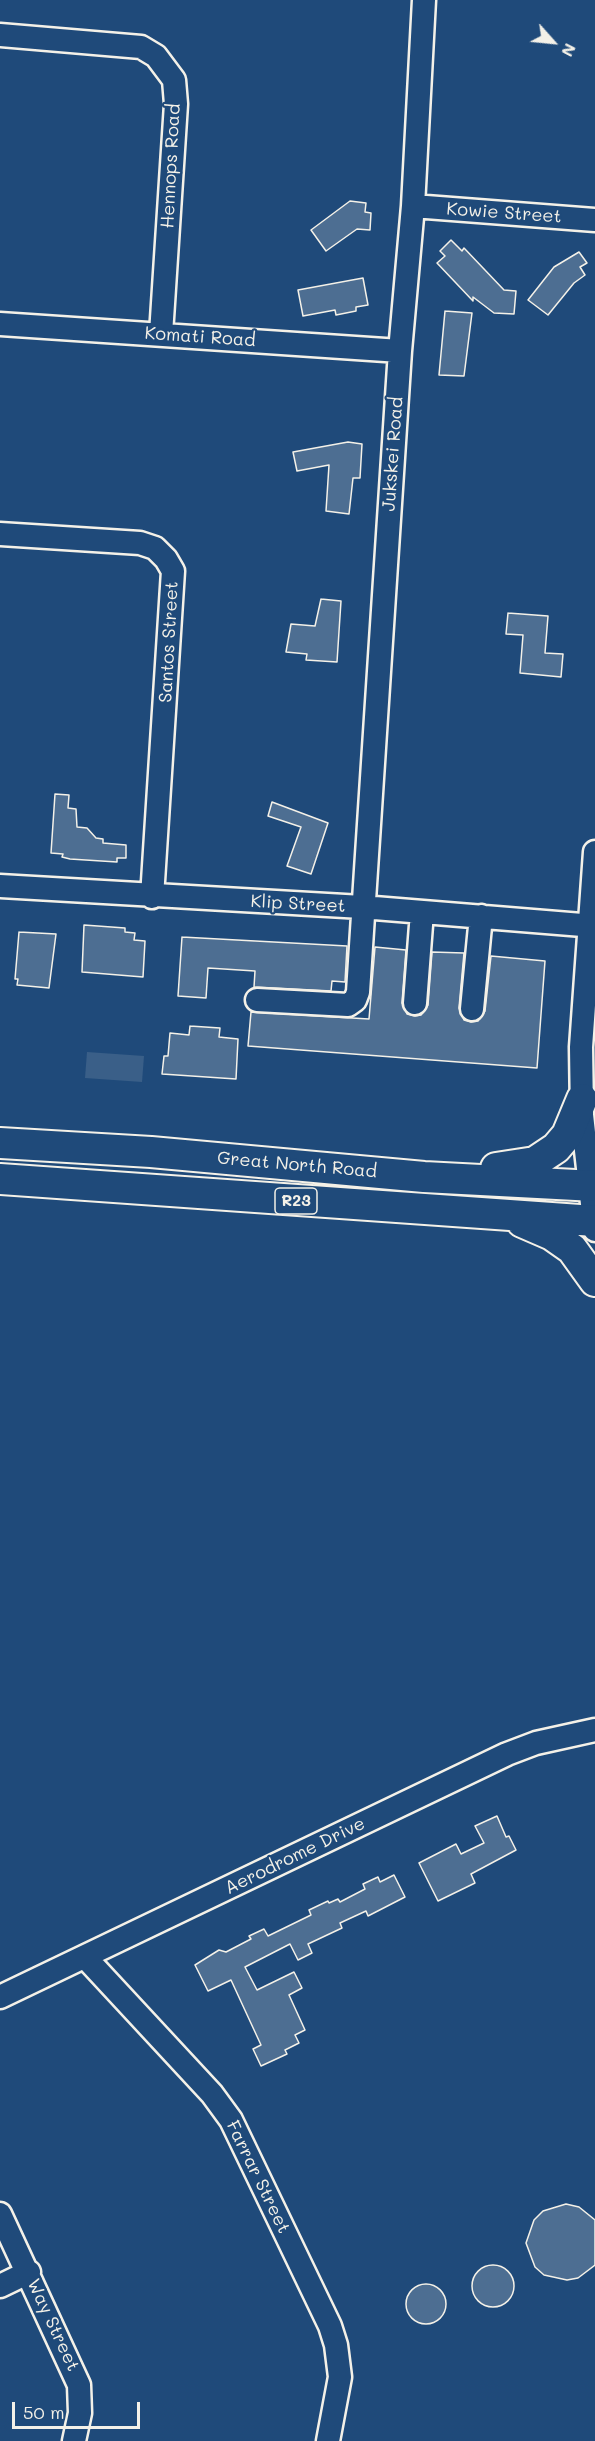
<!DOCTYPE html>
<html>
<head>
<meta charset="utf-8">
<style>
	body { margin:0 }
	#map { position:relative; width:595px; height:2441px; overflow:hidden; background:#1f4a7a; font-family:Mali,sans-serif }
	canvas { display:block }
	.north { position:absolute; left:523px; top:12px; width:60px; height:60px; -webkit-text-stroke:4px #1f4a7a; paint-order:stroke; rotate:117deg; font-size:16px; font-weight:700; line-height:24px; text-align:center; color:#f4f1e8 }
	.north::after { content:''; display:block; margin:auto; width:21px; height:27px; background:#f4f1e8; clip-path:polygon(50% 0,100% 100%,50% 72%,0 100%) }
	.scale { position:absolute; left:12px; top:2402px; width:128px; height:27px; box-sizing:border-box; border:3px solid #f4f1e8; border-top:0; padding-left:8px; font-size:18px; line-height:21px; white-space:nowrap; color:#f4f1e8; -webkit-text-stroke:4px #1f4a7a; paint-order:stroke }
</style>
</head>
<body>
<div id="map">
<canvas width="595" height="2441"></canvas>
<div class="north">N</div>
<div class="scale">50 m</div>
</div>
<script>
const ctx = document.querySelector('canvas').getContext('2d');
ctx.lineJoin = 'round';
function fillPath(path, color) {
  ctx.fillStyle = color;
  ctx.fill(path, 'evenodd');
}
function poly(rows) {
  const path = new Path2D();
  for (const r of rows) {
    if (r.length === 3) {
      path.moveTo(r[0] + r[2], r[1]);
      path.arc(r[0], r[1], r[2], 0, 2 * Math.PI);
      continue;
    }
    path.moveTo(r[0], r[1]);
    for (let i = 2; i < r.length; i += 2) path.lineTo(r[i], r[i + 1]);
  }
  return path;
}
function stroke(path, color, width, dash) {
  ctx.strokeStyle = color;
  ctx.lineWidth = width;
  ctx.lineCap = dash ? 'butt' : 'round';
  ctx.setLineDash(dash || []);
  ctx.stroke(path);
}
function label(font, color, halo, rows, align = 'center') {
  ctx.font = font + ' Mali,sans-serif';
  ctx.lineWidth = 4.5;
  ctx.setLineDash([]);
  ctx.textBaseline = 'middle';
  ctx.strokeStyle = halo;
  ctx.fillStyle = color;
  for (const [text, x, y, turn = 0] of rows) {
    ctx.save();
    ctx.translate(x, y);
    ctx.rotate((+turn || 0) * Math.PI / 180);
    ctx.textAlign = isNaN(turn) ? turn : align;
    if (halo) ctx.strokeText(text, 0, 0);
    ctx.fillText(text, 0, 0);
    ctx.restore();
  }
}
const green = poly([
	[87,1052,144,1056,142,1082,85,1078]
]);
const building = poly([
	[350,201,366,203,365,212,371,213,370,230,357,229,326,251,311,230,350,201],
	[451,240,462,251,464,248,504,290,516,291,514,314,494,313,473,297,473,301,437,263,445,256,440,251,451,240],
	[579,252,587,263,580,267,585,275,574,283,548,315,528,300,554,267,579,252],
	[363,278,368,305,356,307,356,311,336,315,335,310,303,316,298,290,363,278],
	[445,311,472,313,464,376,439,375,445,311],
	[348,442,362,444,360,478,353,478,349,514,326,511,329,465,297,471,293,452,348,442],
	[321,599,341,601,337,662,306,660,307,654,286,652,291,624,315,626,321,599],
	[508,613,548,616,545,653,563,654,561,677,520,673,523,635,506,634,508,613],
	[55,794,69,795,68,808,76,809,77,827,87,828,96,838,103,839,103,843,126,845,126,858,117,858,117,862,70,859,62,857,63,854,51,853,55,794],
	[272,802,328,823,311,874,287,866,301,827,268,816,272,802],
	[84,925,125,928,125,932,135,933,134,940,145,941,143,977,82,972,84,925],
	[19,932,56,934,49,988,17,985,18,979,15,979,19,932],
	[182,937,347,946,345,982,332,981,331,991,254,987,255,971,208,968,206,998,178,996,182,937],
	[375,947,406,950,402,1003,407,1014,415,1016,421,1015,428,1005,432,952,464,953,459,1008,464,1020,471,1022,478,1021,485,1011,491,956,545,961,537,1068,248,1046,251,1012,369,1019,375,947],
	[190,1026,220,1028,219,1037,238,1039,236,1079,162,1074,164,1056,168,1056,170,1033,189,1035,190,1026],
	[497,1816,506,1837,509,1836,516,1850,471,1874,475,1883,438,1901,419,1863,456,1844,461,1854,484,1843,475,1826,497,1816],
	[394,1875,405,1897,368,1916,366,1911,340,1923,342,1928,308,1944,312,1953,298,1960,290,1944,245,1967,257,1990,294,1972,302,1988,289,1995,305,2030,295,2035,299,2043,285,2050,287,2054,261,2066,253,2049,261,2045,231,1980,208,1991,195,1965,219,1950,226,1952,251,1939,249,1936,264,1929,268,1936,311,1915,309,1910,328,1901,329,1903,338,1899,340,1902,365,1889,363,1884,378,1877,380,1882,394,1875],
	[566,2204,579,2207,595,2220,595,2265,578,2278,567,2280,544,2275,535,2267,526,2243,534,2220,543,2211,566,2204],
	[493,2286,21],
	[426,2304,20]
]);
const minor = poly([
	[0,35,141,47,156,56,174,80,176,104,161,334],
	[413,206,595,220],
	[0,324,400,351],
	[0,534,140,543,155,548,166,559,173,571,152,897],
	[595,852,581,1047,582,1115,595,1230],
	[0,886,362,907,595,926],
	[257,1000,348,1005,355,1000,358,992,400,351,413,206,424,0],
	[415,1003,422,912],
	[472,1009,481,916],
	[85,1957,212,2094,231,2120,330,2326,336,2345,340,2377,328,2441],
	[0,1997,507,1754,536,1743,595,1730],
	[0,2214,79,2385,80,2413,74,2441],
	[0,2286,29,2272]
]);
const major = poly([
	[0,1143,151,1152,424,1177,595,1186],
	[496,1168,535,1162,556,1148,567,1135,582,1099],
	[0,1179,595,1221],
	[522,1222,552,1235,572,1249,595,1281]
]);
const shields = [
	[296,1201,42]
];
const shieldNames = [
	["R23",296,1201]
];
const streetNames = [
	["Hennops Road",171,166,-87],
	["Kowie Street",504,213,4],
	["Komati Road",200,337,4],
	["Jukskei Road",393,454,-86],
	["Santos Street",169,642,-87],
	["Klip Street",298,904,3],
	["Great North Road",297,1165,5],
	["Aerodrome Drive",295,1856,-26],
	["Farrar Street",258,2177,64],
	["Way Street",53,2325,65]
];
fillPath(green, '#3a5f88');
fillPath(building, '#4d6e92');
stroke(building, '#f4f1e8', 1.5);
stroke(minor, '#f4f1e8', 27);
stroke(major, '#f4f1e8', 34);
stroke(minor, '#1f4a7a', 22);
stroke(major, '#1f4a7a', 30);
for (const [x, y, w] of shields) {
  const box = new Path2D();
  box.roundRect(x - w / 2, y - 13, w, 26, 4.5);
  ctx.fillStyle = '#1f4a7a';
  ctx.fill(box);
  stroke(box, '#f4f1e8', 1.5);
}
label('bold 16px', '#f4f1e8', null, shieldNames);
label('18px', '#f4f1e8', '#1f4a7a', streetNames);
</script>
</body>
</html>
